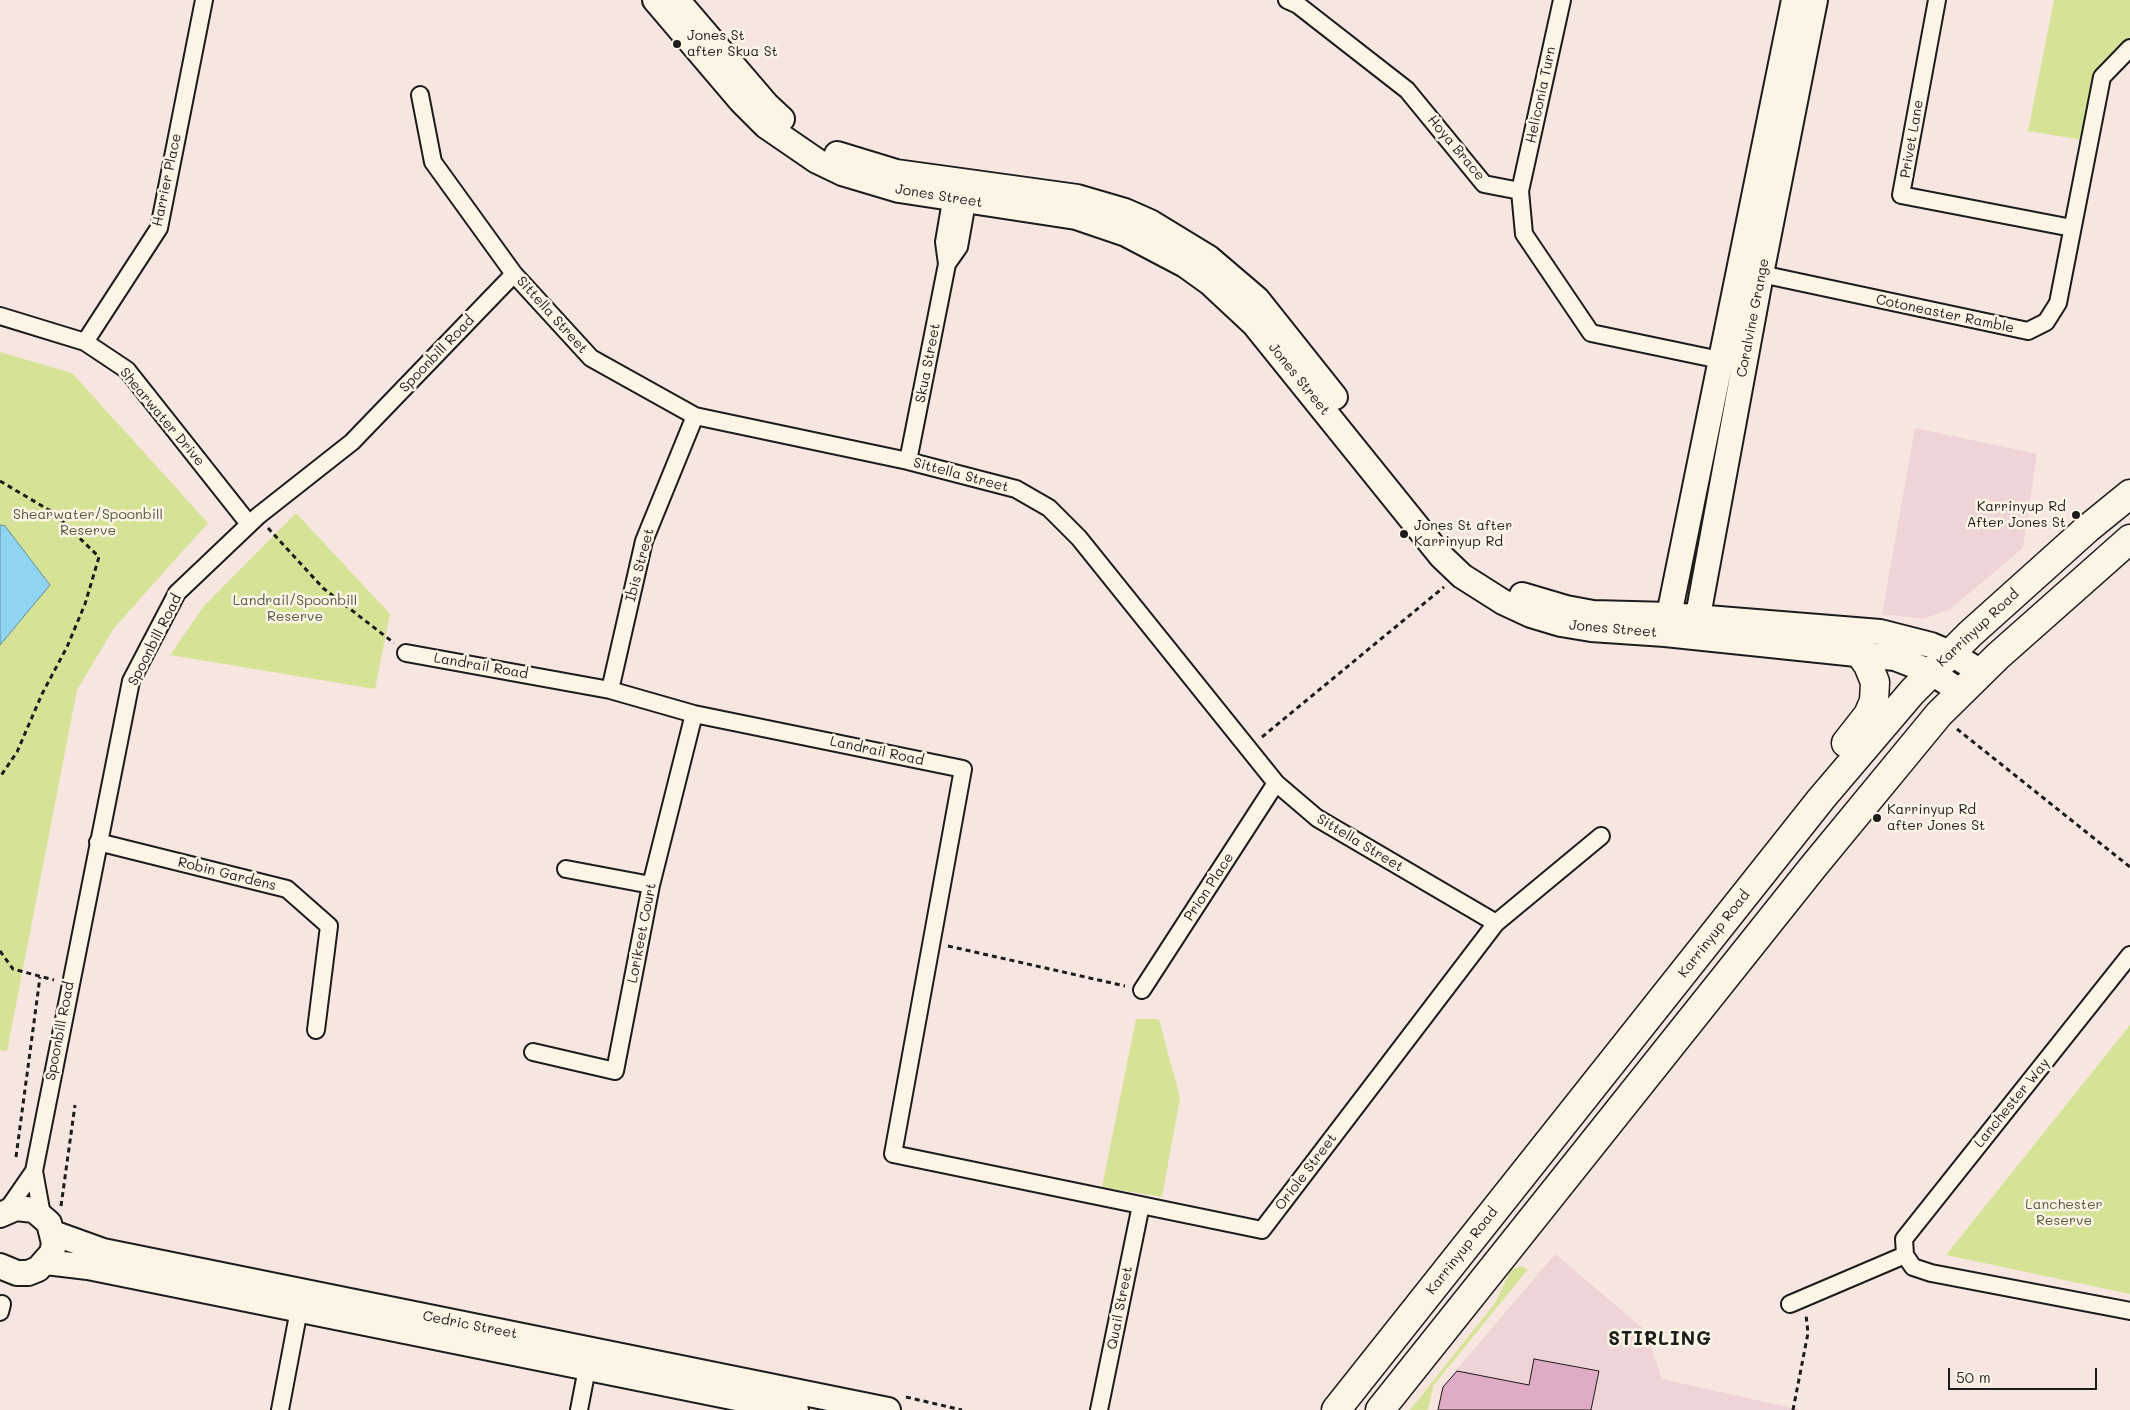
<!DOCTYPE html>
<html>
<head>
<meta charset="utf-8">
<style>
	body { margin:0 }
	#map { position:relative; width:2130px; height:1410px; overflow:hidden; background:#f6e6df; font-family:Mali,sans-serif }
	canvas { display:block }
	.scale { position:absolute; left:1948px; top:1368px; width:149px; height:22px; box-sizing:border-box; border:2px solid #1c1c1c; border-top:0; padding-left:6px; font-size:15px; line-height:18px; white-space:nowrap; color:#1c1c1c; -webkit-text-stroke:4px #fcf5e5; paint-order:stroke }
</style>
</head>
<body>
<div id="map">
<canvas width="2130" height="1410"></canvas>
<div class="scale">50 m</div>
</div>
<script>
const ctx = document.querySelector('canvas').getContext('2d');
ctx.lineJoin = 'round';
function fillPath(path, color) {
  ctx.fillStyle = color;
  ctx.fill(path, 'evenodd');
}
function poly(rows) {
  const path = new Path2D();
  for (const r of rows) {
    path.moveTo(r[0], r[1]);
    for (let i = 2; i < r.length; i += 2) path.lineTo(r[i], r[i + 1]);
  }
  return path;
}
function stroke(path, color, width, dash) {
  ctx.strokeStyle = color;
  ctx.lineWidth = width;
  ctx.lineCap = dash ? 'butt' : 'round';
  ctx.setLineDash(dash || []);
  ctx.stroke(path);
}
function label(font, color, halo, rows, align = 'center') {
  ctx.font = font + ' Mali,sans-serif';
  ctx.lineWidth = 5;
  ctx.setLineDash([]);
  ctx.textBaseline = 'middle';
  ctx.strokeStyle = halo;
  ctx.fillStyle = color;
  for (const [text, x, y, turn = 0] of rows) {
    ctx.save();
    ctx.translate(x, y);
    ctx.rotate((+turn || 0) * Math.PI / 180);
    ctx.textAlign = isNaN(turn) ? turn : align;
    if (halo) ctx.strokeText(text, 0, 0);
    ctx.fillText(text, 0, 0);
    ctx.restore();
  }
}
const built = poly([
	[1915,428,2037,454,2023,548,1949,610,1923,619,1882,614],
	[1555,1254,1645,1330,1662,1379,1801,1410,1437,1410,1442,1387]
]);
const green = poly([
	[2054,0,2130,0,2130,37,2095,74,2083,140,2028,131],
	[0,352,72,373,208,523,114,628,77,690,7,1051,0,1050],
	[296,513,390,614,375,689,170,655,204,606],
	[1136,1019,1159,1019,1180,1098,1162,1197,1102,1187],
	[2130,1025,2130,1294,1946,1255],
	[1520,1266,1528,1269,1433,1386,1428,1410,1410,1410,1495,1303,1511,1270]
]);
const water = poly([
	[0,525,5,526,50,585,0,645,0,525]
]);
const building = poly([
	[1534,1359,1599,1371,1591,1410,1438,1410,1443,1387,1457,1371,1529,1385,1534,1359]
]);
const path = poly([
	[0,481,54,513,99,557,85,604,67,647,42,694,17,752,0,777],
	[268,528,323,588,394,643],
	[1957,729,2130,867],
	[1262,737,1444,587],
	[948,946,1125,986],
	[0,951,13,969,54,980],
	[16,1157,40,977],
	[61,1206,75,1105],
	[906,1397,962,1410],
	[1793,1410,1808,1333,1806,1315]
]);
const street = poly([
	[1287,0,1298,5,1407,90,1484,184,1520,191,1524,234,1591,333,1720,360],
	[1937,0,1901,195,2072,228],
	[420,95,433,162,514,274,591,358,695,416,908,461,1016,489,1049,508,1079,538,1276,783,1317,818,1496,923],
	[1520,191,1562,0],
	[947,264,959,247,969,191],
	[1761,274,2028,331,2046,322,2058,303,2102,77,2130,48],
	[0,316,85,342,127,370,249,524],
	[85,342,159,228,204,0],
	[908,461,947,264,944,242,953,189],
	[406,653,610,690,694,714,963,769,893,1154,1262,1230,1496,923,1601,836],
	[610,690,644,541,695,416],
	[98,842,287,889,329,926,316,1030],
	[566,869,651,885],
	[2130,955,1904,1239,1905,1255,1913,1267,1931,1273,2130,1311],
	[1142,990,1276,783],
	[533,1052,615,1071,651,885,694,714],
	[7,1210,34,1171],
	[42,1215,34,1171,131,681,177,593,258,516,352,442,514,274],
	[1790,1304,1905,1255],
	[0,1312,2,1304],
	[280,1410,301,1299],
	[579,1410,589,1358],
	[1099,1410,1141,1205]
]);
const secondary = poly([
	[655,0,741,101,766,126,817,161,842,173,899,190,1076,217,1126,234,1185,265,1210,283,1254,324,1441,556,1462,576,1503,602,1531,615,1561,624,1591,629,1665,634,1895,658,1931,672,1961,692],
	[677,0,767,105,782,119],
	[837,154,896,172,1077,197,1125,211,1150,222,1209,258,1257,299,1335,397],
	[1522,595,1566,608,1593,613,1670,615,1880,632,1931,645,1950,653,1981,672],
	[1666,630,1794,0],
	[1695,632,1761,274,1815,0],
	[0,1215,16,1208,34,1210,49,1223,54,1243,52,1253,38,1269,28,1273,17,1273,0,1266],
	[53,1233,103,1251,888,1410],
	[46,1262,88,1267,796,1410]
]);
const highway = poly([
	[1846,743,1868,715,1874,701,1875,682,1868,665,1861,655],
	[1336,1410,1821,799,1912,692,1970,634,2087,529,2130,494],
	[1380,1410,1813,867,1939,714,1998,656,2130,539]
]);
const markers = [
	[677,44,5,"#1c1c1c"],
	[2076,515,5,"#1c1c1c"],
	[1404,534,5,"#1c1c1c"],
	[1877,818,5,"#1c1c1c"]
];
const poiNames = [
	["Jones St",687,36],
	["after Skua St",687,52],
	["Karrinyup Rd",2066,507,"right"],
	["After Jones St",2066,523,"right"],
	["Jones St after",1414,526],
	["Karrinyup Rd",1414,542],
	["Karrinyup Rd",1887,810],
	["after Jones St",1887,826]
];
const streetNames = [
	["Heliconia Turn",1541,95,-78],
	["Privet Lane",1912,139,-80],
	["Hoya Brace",1456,148,50],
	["Harrier Place",167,180,-78],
	["Jones Street",939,196,9],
	["Cotoneaster Ramble",1945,314,12],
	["Sittella Street",552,315,48],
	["Coralvine Grange",1753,318,-79],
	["Spoonbill Road",437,354,-46],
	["Skua Street",928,363,-79],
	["Jones Street",1299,379,51],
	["Shearwater Drive",162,417,50],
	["Sittella Street",961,475,15],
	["Ibis Street",640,565,-75],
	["Karrinyup Road",1978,628,-43],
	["Jones Street",1613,629,5],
	["Spoonbill Road",155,640,-63],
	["Landrail Road",481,666,10],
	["Landrail Road",877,751,12],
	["Sittella Street",1360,843,31],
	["Robin Gardens",227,874,14],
	["Prion Place",1209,887,-57],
	["Lorikeet Court",642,933,-79],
	["Karrinyup Road",1714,934,-52],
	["Spoonbill Road",60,1031,-79],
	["Lanchester Way",2012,1103,-51],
	["Oriole Street",1306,1172,-53],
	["Karrinyup Road",1462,1251,-52],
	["Quail Street",1120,1308,-79],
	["Cedric Street",470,1325,11]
];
const parkNames = [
	["Shearwater/Spoonbill",88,515],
	["Reserve",88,531],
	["Landrail/Spoonbill",295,601],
	["Reserve",295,617],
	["Lanchester",2064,1205],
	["Reserve",2064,1221]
];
const districtNames = [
	["STIRLING",1660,1339]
];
fillPath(built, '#efd4d7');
fillPath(green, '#d6e396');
fillPath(water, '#8fd5f1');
stroke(water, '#618b9c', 1);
fillPath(building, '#e0abc5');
stroke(building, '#1c1c1c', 1);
stroke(street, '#1c1c1c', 20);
stroke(secondary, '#1c1c1c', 28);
stroke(highway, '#1c1c1c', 31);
stroke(path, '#1c1c1c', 3, [5, 4]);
stroke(street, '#fcf5e5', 16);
stroke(secondary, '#fcf5e5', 24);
stroke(highway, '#fcf5e5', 28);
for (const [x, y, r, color] of markers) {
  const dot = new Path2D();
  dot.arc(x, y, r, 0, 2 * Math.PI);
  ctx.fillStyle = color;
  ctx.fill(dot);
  stroke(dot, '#fcf5e5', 2);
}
label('14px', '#1c1c1c', '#fcf5e5', poiNames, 'left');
label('14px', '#1c1c1c', '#fcf5e5', streetNames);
label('14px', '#545841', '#fcf5e5', parkNames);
ctx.letterSpacing = '1px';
label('bold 19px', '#1c1c1c', '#fcf5e5', districtNames);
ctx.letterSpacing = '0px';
</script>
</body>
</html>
